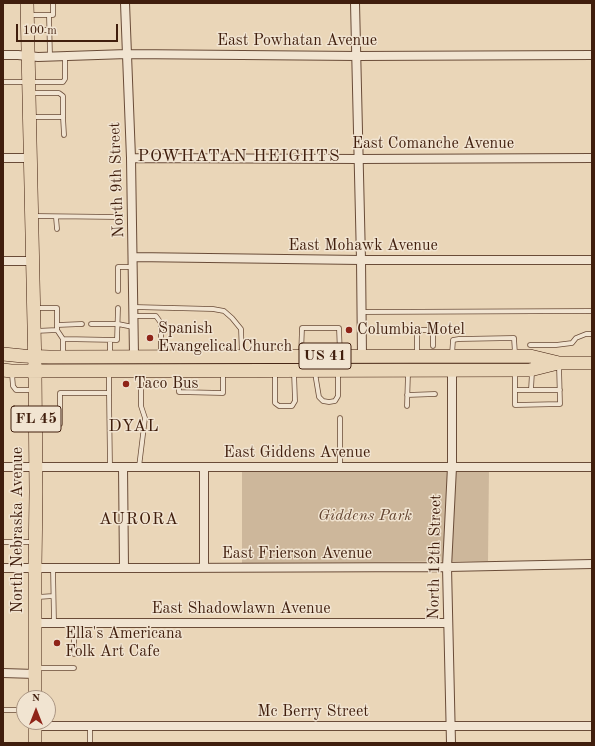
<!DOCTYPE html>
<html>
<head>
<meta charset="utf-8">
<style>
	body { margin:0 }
	#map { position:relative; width:595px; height:746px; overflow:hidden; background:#ead6b8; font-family:"Old Standard TT",serif }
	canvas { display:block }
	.frame { position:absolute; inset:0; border:4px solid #401e0d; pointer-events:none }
	.north { position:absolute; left:16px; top:690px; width:40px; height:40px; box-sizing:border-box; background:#f1e4d1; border:1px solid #aa9583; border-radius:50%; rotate:0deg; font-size:11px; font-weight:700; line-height:16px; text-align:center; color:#401e0d }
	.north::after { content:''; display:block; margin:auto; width:14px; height:18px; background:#8f2418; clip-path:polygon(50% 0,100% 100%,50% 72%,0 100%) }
	.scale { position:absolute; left:16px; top:24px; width:102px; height:18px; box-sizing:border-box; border:2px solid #401e0d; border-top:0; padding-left:5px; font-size:12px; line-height:14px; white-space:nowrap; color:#401e0d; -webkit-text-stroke:3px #f1e4d1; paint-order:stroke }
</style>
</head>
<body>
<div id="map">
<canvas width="595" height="746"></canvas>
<div class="frame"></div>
<div class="north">N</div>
<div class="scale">100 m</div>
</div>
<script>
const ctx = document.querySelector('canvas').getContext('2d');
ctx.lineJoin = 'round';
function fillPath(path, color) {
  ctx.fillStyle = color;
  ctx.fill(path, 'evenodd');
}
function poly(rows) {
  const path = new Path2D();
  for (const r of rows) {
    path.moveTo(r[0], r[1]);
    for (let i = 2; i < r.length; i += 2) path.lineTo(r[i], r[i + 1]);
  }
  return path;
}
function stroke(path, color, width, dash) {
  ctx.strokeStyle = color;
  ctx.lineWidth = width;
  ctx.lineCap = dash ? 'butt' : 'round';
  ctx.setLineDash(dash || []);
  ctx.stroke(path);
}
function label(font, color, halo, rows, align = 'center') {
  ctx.font = font + ' "Old Standard TT",serif';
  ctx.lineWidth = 3;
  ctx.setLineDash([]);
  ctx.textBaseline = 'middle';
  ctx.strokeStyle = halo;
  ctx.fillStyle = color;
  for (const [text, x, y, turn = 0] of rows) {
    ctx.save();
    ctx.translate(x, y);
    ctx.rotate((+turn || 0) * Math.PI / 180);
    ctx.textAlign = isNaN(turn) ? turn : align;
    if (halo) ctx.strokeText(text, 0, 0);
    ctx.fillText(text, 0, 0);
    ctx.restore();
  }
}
const green = poly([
	[489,469,488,561,242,563,242,470]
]);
const service = poly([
	[30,15,53,15,53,3],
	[49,15,50,56],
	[30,30,50,30],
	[3,82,63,82,65,79,65,56],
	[32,93,59,93,63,96,63,117,32,117],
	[63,117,64,135],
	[34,216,118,217],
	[56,217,57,229],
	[118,291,118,267,133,267],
	[134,307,213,309,224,311,232,318,241,329,242,355],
	[362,312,592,311],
	[134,316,156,316,161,323,161,356],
	[91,324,118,324,133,327],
	[57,325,82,324],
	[57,330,63,339,117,340,118,308],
	[35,331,57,330,57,308,36,308],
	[63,339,63,354],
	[110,340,110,355],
	[530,345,556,345,572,343,576,338,586,334,592,334],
	[417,353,417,330,433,330,433,346],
	[301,355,302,328,339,328,340,355],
	[452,355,453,340,459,339,514,338,515,354],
	[515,372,515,405,560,404,559,365],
	[179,373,179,392,223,393,223,372],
	[275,373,275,403,279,406,292,406,295,401,294,372],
	[315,373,319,397,323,401,329,402,335,401,338,396,338,373],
	[12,374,13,386,16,390,34,390],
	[515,390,531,390,532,372],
	[531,390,560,390],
	[109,393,110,467],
	[407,395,435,394],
	[407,406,408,373],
	[340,418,340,467],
	[38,424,60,424,60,393,109,393,109,374],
	[139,467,145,418,141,406,141,373],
	[3,542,33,542],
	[53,568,54,623],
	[38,597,53,596],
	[74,623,74,654],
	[37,668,74,668],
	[3,710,24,710],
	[90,726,90,743]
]);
const minor = poly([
	[125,3,131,158,134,356],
	[355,3,361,260,362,356],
	[3,55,18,55,38,57,127,54,357,56,592,55],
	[3,158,31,158],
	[131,158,359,159,592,158],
	[133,257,361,260,592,260],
	[3,261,33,261],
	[3,467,592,467],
	[123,467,124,568],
	[204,467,204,568],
	[3,568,161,568,447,567,592,564],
	[35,623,448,623],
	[3,673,35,674],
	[35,726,592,726],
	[451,743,447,567,452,467,452,371]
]);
const primary = poly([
	[27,3,35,371,36,492,35,568,35,698],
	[3,354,23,356,49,357,530,356,559,363,592,363],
	[3,370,11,371,530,370,558,363],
	[35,743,35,722]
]);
const markers = [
	[349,330,4,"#8f2418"],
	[150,338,4,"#8f2418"],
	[126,384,4,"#8f2418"],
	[57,643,4,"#8f2418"]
];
const shields = [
	[325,356,52],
	[36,419,50]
];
const shieldNames = [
	["US 41",325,356],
	["FL 45",36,419]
];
const streetNames = [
	["East Powhatan Avenue",297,41],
	["East Comanche Avenue",433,144],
	["North 9th Street",117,180,-92],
	["East Mohawk Avenue",363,246],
	["East Giddens Avenue",297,453],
	["North Nebraska Avenue",18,530,-90],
	["East Frierson Avenue",297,554],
	["North 12th Street",435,557,-89],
	["East Shadowlawn Avenue",241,609],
	["Mc Berry Street",313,712]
];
const poiNames = [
	["Spanish",158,329],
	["Evangelical Church",158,347],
	["Columbia Motel",357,330],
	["Taco Bus",134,384],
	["Ella's Americana",65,634],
	["Folk Art Cafe",65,652]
];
const parkNames = [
	["Giddens Park",365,516]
];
const neighbourhoodNames = [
	["POWHATAN HEIGHTS",239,157],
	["DYAL",134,427],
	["AURORA",139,520]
];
fillPath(green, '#cdb79b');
stroke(service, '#6a4c38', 5.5);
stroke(minor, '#6a4c38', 10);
stroke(primary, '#401e0d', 14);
stroke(service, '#f1e4d1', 4);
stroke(minor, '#f1e4d1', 8);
stroke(primary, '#ead6b8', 13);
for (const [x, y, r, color] of markers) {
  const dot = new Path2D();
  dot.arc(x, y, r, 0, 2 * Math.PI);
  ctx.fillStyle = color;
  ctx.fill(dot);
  stroke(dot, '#f1e4d1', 1.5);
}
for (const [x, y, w] of shields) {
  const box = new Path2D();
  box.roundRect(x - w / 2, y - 13, w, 26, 3);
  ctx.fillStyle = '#f1e4d1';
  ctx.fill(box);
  stroke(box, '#401e0d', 1);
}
label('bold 15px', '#401e0d', null, shieldNames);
label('16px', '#401e0d', '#f1e4d1', streetNames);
label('16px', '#401e0d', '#f1e4d1', poiNames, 'left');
label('italic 16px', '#634430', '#f1e4d1', parkNames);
ctx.letterSpacing = '1px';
label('17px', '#401e0d', '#f1e4d1', neighbourhoodNames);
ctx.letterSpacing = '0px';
</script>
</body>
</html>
